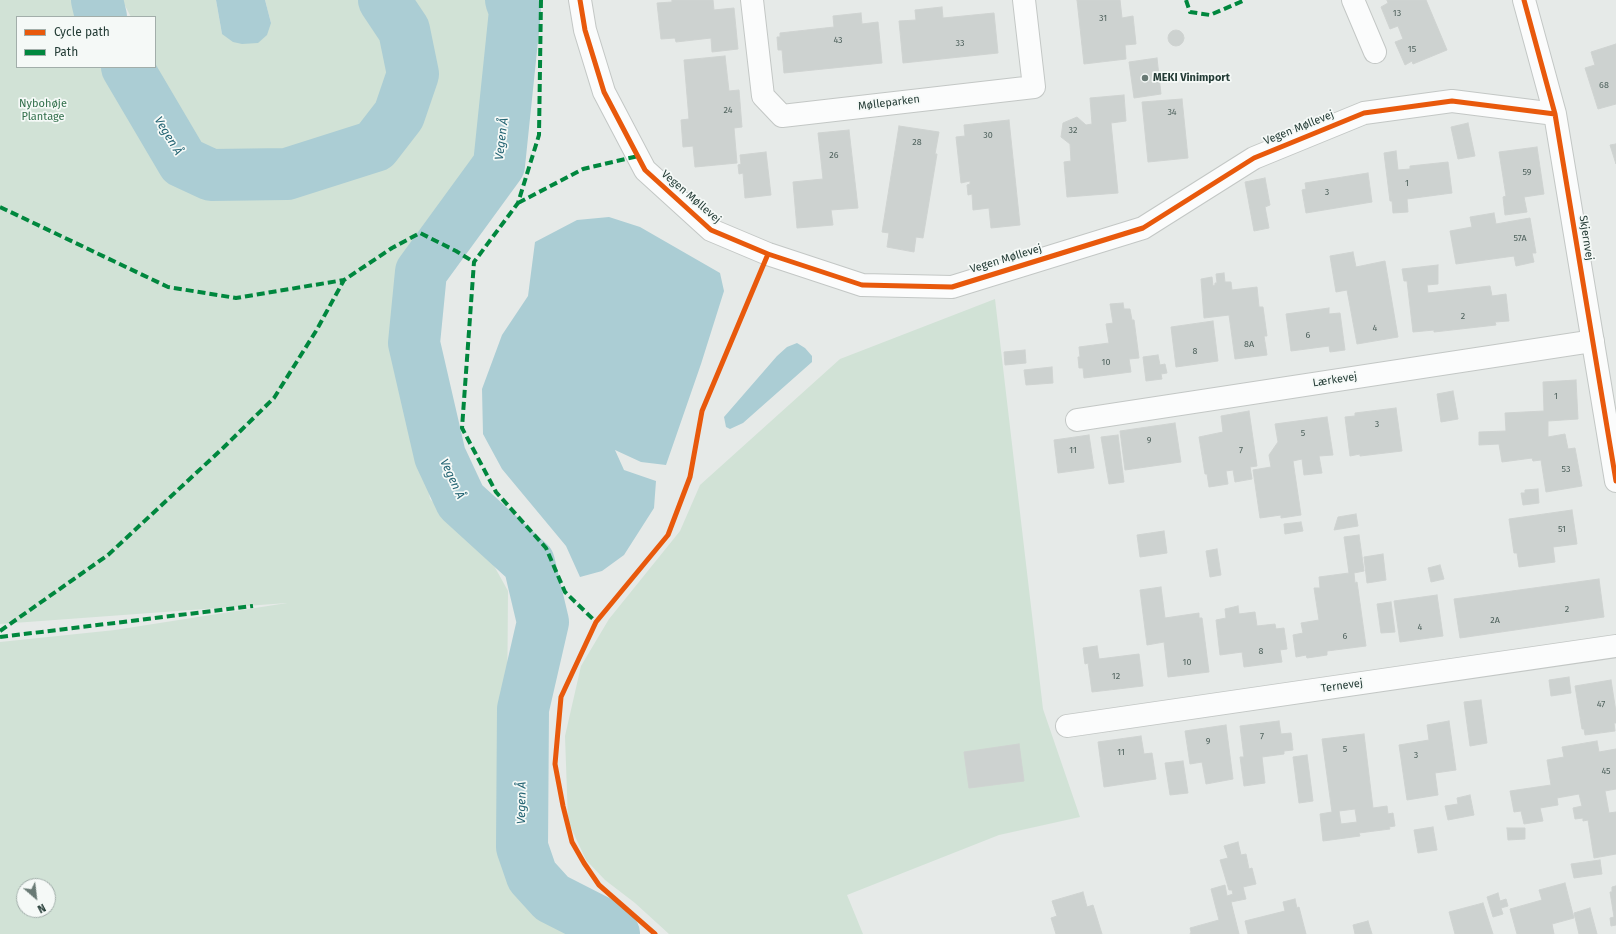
<!DOCTYPE html>
<html>
<head>
<meta charset="utf-8">
<style>
	body { margin:0 }
	#map { position:relative; width:1616px; height:934px; overflow:hidden; background:#e6eae8; font-family:"Fira Sans",sans-serif }
	canvas { display:block }
	.legend { position:absolute; left:16px; top:16px; width:140px; height:52px; box-sizing:border-box; background:#f5f9f7; border:1px solid #a2aeaa; margin:0; padding:5px 7px; list-style:none; font-size:12px; color:#253d37 }
	.legend li { display:flex; align-items:center; gap:8px; height:20px }
	.legend b { width:20px; border:1px solid #a2aeaa }
	.north { position:absolute; left:16px; top:878px; width:40px; height:40px; box-sizing:border-box; background:#f5f9f7; border:1px solid #a2aeaa; border-radius:50%; rotate:152deg; font-size:11px; font-weight:700; line-height:16px; text-align:center; color:#253d37 }
	.north::after { content:''; display:block; margin:auto; width:14px; height:18px; background:#697a75; clip-path:polygon(50% 0,100% 100%,50% 72%,0 100%) }
</style>
</head>
<body>
<div id="map">
<canvas width="1616" height="934"></canvas>
<ul class="legend">
<li><b style="height:5px;background:#e8590c"></b>Cycle path</li>
<li><b style="height:5px;background:#00873e"></b>Path</li>
</ul>
<div class="north">N</div>
</div>
<script>
const ctx = document.querySelector('canvas').getContext('2d');
ctx.lineJoin = 'round';
function fillPath(path, color) {
  ctx.fillStyle = color;
  ctx.fill(path, 'evenodd');
}
function poly(rows) {
  const path = new Path2D();
  for (const r of rows) {
    if (r.length === 3) {
      path.moveTo(r[0] + r[2], r[1]);
      path.arc(r[0], r[1], r[2], 0, 2 * Math.PI);
      continue;
    }
    path.moveTo(r[0], r[1]);
    for (let i = 2; i < r.length; i += 2) path.lineTo(r[i], r[i + 1]);
  }
  return path;
}
function stroke(path, color, width, dash) {
  ctx.strokeStyle = color;
  ctx.lineWidth = width;
  ctx.lineCap = dash ? 'butt' : 'round';
  ctx.setLineDash(dash || []);
  ctx.stroke(path);
}
function label(font, color, halo, rows, align = 'center') {
  ctx.font = font + ' "Fira Sans",sans-serif';
  ctx.lineWidth = 3.5;
  ctx.setLineDash([]);
  ctx.textBaseline = 'middle';
  ctx.strokeStyle = halo;
  ctx.fillStyle = color;
  for (const [text, x, y, turn = 0] of rows) {
    ctx.save();
    ctx.translate(x, y);
    ctx.rotate((+turn || 0) * Math.PI / 180);
    ctx.textAlign = isNaN(turn) ? turn : align;
    if (halo) ctx.strokeText(text, 0, 0);
    ctx.fillText(text, 0, 0);
    ctx.restore();
  }
}
const green = poly([
	[0,0,85,0,87,17,17,17,17,67,111,67,151,148,178,180,202,190,337,178,385,152,421,96,427,47,411,9,404,0,492,0,498,13,488,152,405,259,394,292,430,499,487,553,508,591,506,856,513,878,541,911,566,934,0,934,0,642,115,630,287,603,0,624],
	[24,886,48,886,48,910,24,910],
	[122,0,216,0,222,34,271,23,265,0,370,0,398,44,402,70,382,122,363,132,303,153,216,154,199,147,155,64,155,17,131,17],
	[995,299,1043,709,1080,817,999,835,847,895,863,934,669,934,635,903,605,880,586,860,568,821,565,736,581,666,609,619,680,531,700,485,840,359]
]);
const water = poly([
	[216,0,265,0,271,23,267,35,258,43,242,44,233,42,222,34],
	[609,217,640,227,720,273,724,291,701,364,666,465,641,462,615,450,624,470,656,481,654,508,624,555,602,571,580,577,566,546,502,469,483,434,482,389,502,335,528,296,535,242,577,220],
	[797,343,805,348,812,356,812,362,743,423,730,429,726,427,724,417,777,356,787,347]
]);
const river = poly([
	[97,0,101,17],
	[511,0,515,11,499,165,421,272,414,343,440,456,461,501,529,563,543,622,523,709,522,847,532,876,552,898,601,923,614,934],
	[127,67,183,162,211,175,287,174,375,146,399,115,413,74,404,30,384,0]
]);
const building = poly([
	[672,0,713,0,714,10,734,8,738,49,712,52,711,38,676,42,675,38,661,39,657,3,672,2,672,0],
	[1077,0,1120,0,1122,18,1133,16,1136,44,1125,45,1126,59,1084,64,1077,0],
	[1387,0,1426,0,1447,50,1413,64,1412,61,1405,65,1395,42,1403,39,1398,26,1390,29,1381,7,1388,3,1387,0],
	[942,7,943,18,994,13,998,53,903,63,899,21,916,20,915,10,942,7],
	[861,13,862,24,878,22,882,63,784,73,782,50,778,50,777,37,780,37,780,33,834,27,833,16,861,13],
	[1176,38,8],
	[1616,44,1616,104,1598,109,1585,68,1595,65,1591,52,1616,44],
	[725,56,729,91,739,90,742,127,734,128,737,163,695,167,693,146,683,147,681,120,689,119,684,60,725,56],
	[1157,58,1161,94,1134,98,1129,62,1157,58],
	[1124,95,1126,121,1111,123,1118,193,1067,197,1064,162,1071,161,1070,144,1061,137,1063,123,1077,117,1086,125,1092,124,1090,98,1124,95],
	[1182,99,1188,158,1148,162,1142,102,1182,99],
	[1009,120,1020,225,991,228,989,208,973,210,972,194,968,195,967,185,970,184,970,181,961,183,956,137,965,136,964,125,1009,120],
	[1468,123,1475,156,1458,159,1451,127,1468,123],
	[899,126,939,132,935,154,937,154,923,238,916,237,914,252,887,247,889,233,882,232,899,126],
	[849,130,858,208,831,210,833,225,797,228,793,182,823,179,818,133,849,130],
	[1616,144,1616,164,1610,145,1616,144],
	[1537,147,1544,194,1524,197,1527,212,1505,215,1503,197,1506,196,1499,152,1537,147],
	[1396,151,1398,170,1410,169,1410,166,1448,162,1452,193,1407,199,1408,212,1393,213,1392,201,1390,201,1384,153,1396,151],
	[766,152,771,195,745,198,743,173,739,174,738,165,741,164,740,155,766,152],
	[1368,173,1372,202,1306,213,1302,190,1306,189,1305,183,1368,173],
	[1265,178,1270,205,1265,207,1269,228,1254,231,1245,182,1265,178],
	[1494,213,1496,224,1530,218,1536,253,1532,253,1534,262,1516,266,1514,256,1456,264,1450,231,1472,227,1470,217,1494,213],
	[1353,252,1356,267,1385,261,1398,337,1357,344,1347,290,1336,292,1330,256,1353,252],
	[1438,265,1438,284,1427,285,1428,293,1490,286,1492,296,1506,294,1509,321,1495,322,1496,325,1434,332,1434,330,1413,332,1407,281,1404,281,1402,269,1438,265],
	[1224,273,1225,282,1231,282,1232,290,1257,287,1259,307,1263,307,1267,336,1264,336,1267,355,1235,359,1229,315,1204,318,1201,279,1212,277,1213,286,1215,285,1215,283,1217,283,1216,274,1224,273],
	[1123,303,1124,309,1130,309,1132,320,1134,320,1139,358,1129,359,1131,372,1084,378,1083,368,1079,368,1078,357,1080,357,1079,347,1109,343,1106,324,1113,323,1110,304,1123,303],
	[1329,308,1329,314,1340,313,1345,350,1330,352,1329,346,1291,351,1286,314,1329,308],
	[1213,321,1218,361,1176,367,1171,327,1213,321],
	[1025,350,1026,363,1005,365,1004,352,1025,350],
	[1158,355,1160,365,1165,364,1167,373,1161,374,1162,379,1146,381,1143,357,1158,355],
	[1052,367,1053,383,1026,385,1024,370,1052,367],
	[1576,380,1578,419,1548,421,1548,437,1565,434,1568,449,1575,448,1582,486,1546,492,1541,460,1533,461,1532,458,1502,462,1499,444,1479,445,1479,432,1506,431,1505,413,1544,411,1543,382,1576,380],
	[1453,391,1458,419,1441,422,1437,394,1453,391],
	[1396,408,1402,451,1360,456,1360,454,1350,456,1345,417,1355,416,1355,413,1396,408],
	[1249,411,1257,466,1250,467,1252,479,1235,482,1233,470,1226,471,1228,484,1209,487,1207,474,1205,474,1199,437,1223,432,1221,416,1249,411],
	[1327,417,1333,455,1319,456,1322,473,1304,475,1302,459,1293,461,1301,515,1281,518,1281,515,1260,518,1253,470,1271,467,1269,455,1278,442,1275,424,1327,417],
	[1175,423,1181,462,1125,470,1120,431,1175,423],
	[1089,435,1094,468,1058,473,1054,440,1089,435],
	[1118,435,1124,482,1109,484,1101,437,1118,435],
	[1538,489,1539,503,1523,505,1521,493,1525,493,1525,490,1538,489],
	[1572,510,1577,544,1553,547,1555,562,1519,567,1517,553,1514,553,1509,519,1572,510],
	[1356,514,1358,526,1334,530,1338,517,1356,514],
	[1301,522,1303,531,1285,534,1284,524,1301,522],
	[1164,531,1167,553,1140,557,1137,535,1164,531],
	[1359,535,1364,571,1354,573,1355,583,1357,582,1366,646,1327,651,1327,655,1307,658,1306,655,1296,657,1293,635,1303,633,1301,623,1319,620,1314,588,1320,588,1319,577,1349,573,1344,537,1359,535],
	[1217,549,1221,575,1210,577,1206,551,1217,549],
	[1383,554,1386,580,1367,583,1364,557,1383,554],
	[1440,565,1444,579,1431,582,1428,568,1440,565],
	[1599,579,1604,617,1460,638,1454,599,1599,579],
	[1161,587,1165,618,1199,613,1199,618,1202,618,1209,672,1168,677,1164,642,1147,645,1140,590,1161,587],
	[1437,595,1443,636,1400,642,1394,601,1437,595],
	[1391,602,1395,632,1381,633,1377,604,1391,602],
	[1238,606,1239,614,1255,612,1257,626,1275,624,1276,629,1284,628,1287,649,1280,650,1282,662,1244,667,1242,652,1220,655,1216,620,1226,618,1225,609,1238,606],
	[1097,646,1099,659,1139,654,1143,686,1092,692,1088,663,1085,664,1083,648,1097,646],
	[1569,677,1571,693,1551,696,1549,680,1569,677],
	[1611,680,1616,712,1616,723,1614,723,1615,731,1585,735,1584,729,1582,729,1575,686,1611,680],
	[1481,700,1487,743,1470,746,1464,702,1481,700],
	[1279,721,1281,734,1291,733,1293,750,1284,751,1284,754,1262,757,1265,783,1244,786,1240,757,1244,757,1240,726,1279,721],
	[1449,721,1456,770,1435,773,1438,795,1407,800,1399,745,1429,740,1427,725,1449,721],
	[1226,725,1233,779,1206,784,1202,762,1190,764,1185,731,1226,725],
	[1364,734,1373,808,1387,806,1388,814,1393,813,1395,826,1389,827,1390,829,1359,833,1360,836,1323,841,1320,814,1332,812,1322,739,1364,734],
	[1355,809,1357,822,1341,824,1339,811,1355,809],
	[1141,736,1144,754,1152,753,1156,779,1104,787,1098,742,1141,736],
	[1597,741,1599,752,1616,749,1616,789,1605,791,1609,813,1616,812,1616,854,1594,858,1588,820,1583,821,1583,818,1575,819,1573,808,1582,806,1579,794,1557,798,1558,805,1540,808,1543,821,1524,824,1521,811,1514,812,1510,791,1551,785,1547,760,1564,757,1562,747,1597,741],
	[1019,744,1024,781,969,788,964,752,1019,744],
	[1307,755,1313,801,1299,803,1293,757,1307,755],
	[1183,761,1188,793,1170,795,1165,763,1183,761],
	[1470,795,1474,815,1448,820,1445,806,1458,804,1457,798,1470,795],
	[1433,827,1437,850,1418,853,1414,830,1433,827],
	[1507,828,1525,828,1525,839,1508,840,1507,828],
	[1238,842,1241,855,1246,854,1249,869,1252,868,1256,884,1243,887,1246,899,1231,902,1239,934,1190,934,1191,932,1190,928,1219,920,1211,889,1225,885,1227,896,1233,894,1232,890,1229,890,1220,860,1228,858,1224,846,1238,842],
	[1600,860,1602,874,1574,878,1571,864,1600,860],
	[1565,883,1574,918,1552,924,1554,934,1517,934,1510,909,1542,900,1539,890,1565,883],
	[1616,886,1616,925,1611,926,1610,918,1614,917,1610,892,1612,892,1612,887,1616,886],
	[1083,892,1087,907,1093,905,1102,934,1056,934,1051,918,1057,916,1052,901,1083,892],
	[1498,893,1500,901,1506,899,1508,906,1501,908,1503,914,1493,917,1487,897,1498,893],
	[1295,899,1297,908,1299,907,1306,934,1248,934,1245,921,1285,911,1283,902,1295,899],
	[1483,903,1493,934,1455,934,1449,912,1483,903],
	[1590,908,1597,934,1579,934,1574,913,1590,908],
	[1368,921,1372,934,1355,934,1353,925,1368,921]
]);
const minor = poly([
	[580,0,585,30,604,92,645,170,711,230,768,254,862,285,952,287,1143,228,1254,158,1364,113,1452,101,1555,114],
	[752,0,763,96,782,116,1034,87,1024,0],
	[1353,0,1375,52],
	[1524,0,1555,114,1616,481],
	[1077,420,1593,341],
	[1067,726,1616,646]
]);
const quiet = poly([
	[541,0,539,135,518,203,474,262,462,428,496,492,546,548,565,592,596,622],
	[1186,0,1190,12,1210,15,1245,0],
	[518,203,583,169,638,156],
	[0,207,168,287,236,298,344,280],
	[0,631,108,555,223,448,274,398,316,331,344,280,392,248,420,233,456,251,474,262],
	[0,637,253,606]
]);
const cycleway = poly([
	[580,0,585,30,604,92,645,170,711,230,768,254,862,285,952,287,1143,228,1254,158,1364,113,1452,101,1555,114],
	[1524,0,1555,114,1616,481],
	[655,934,599,885,584,863,572,842,563,806,555,764,561,697,596,622,668,535,690,477,702,411,768,254]
]);
const markers = [
	[1145,78,4,"#697a75"]
];
const numberNames = [
	["13",1397,13],
	["31",1103,18],
	["43",838,40],
	["33",960,43],
	["15",1412,49],
	["68",1604,85],
	["24",728,110],
	["34",1172,112],
	["32",1073,130],
	["30",988,135],
	["28",917,142],
	["26",834,155],
	["59",1527,172],
	["1",1407,183],
	["3",1327,192],
	["57A",1520,238],
	["2",1463,316],
	["4",1375,328],
	["6",1308,335],
	["8A",1249,344],
	["8",1195,351],
	["10",1106,362],
	["1",1556,396],
	["3",1377,424],
	["5",1303,433],
	["9",1149,440],
	["11",1073,450],
	["7",1241,450],
	["53",1566,469],
	["51",1562,529],
	["2",1567,609],
	["2A",1495,620],
	["4",1420,627],
	["6",1345,636],
	["8",1261,651],
	["10",1187,662],
	["12",1116,676],
	["47",1601,704],
	["7",1262,736],
	["9",1208,741],
	["5",1345,749],
	["11",1121,752],
	["3",1416,755],
	["45",1606,771]
];
const poiNames = [
	["MEKI Vinimport",1153,78]
];
const streetNames = [
	["Mølleparken",889,103,-7],
	["Vegen Møllevej",1299,128,-22],
	["Vegen Møllevej",691,197,41],
	["Skjernvej",1586,238,81],
	["Vegen Møllevej",1006,259,-17],
	["Lærkevej",1335,380,-9],
	["Ternevej",1342,686,-8]
];
const parkNames = [
	["Nybohøje",43,104],
	["Plantage",43,117]
];
const waterNames = [
	["Vegen Å",168,136,59],
	["Vegen Å",502,139,-83],
	["Vegen Å",452,479,65],
	["Vegen Å",522,803,-89]
];
fillPath(green, '#d1e2d6');
fillPath(water, '#abcdd4');
stroke(river, '#abcdd4', 52);
fillPath(building, '#cdd2d0');
stroke(building, '#cfd3d1', 1);
stroke(minor, '#c3c7c5', 24);
stroke(minor, '#fbfcfc', 22);
stroke(quiet, '#00873e', 4, [8, 4]);
stroke(cycleway, '#e8590c', 5);
for (const [x, y, r, color] of markers) {
  const dot = new Path2D();
  dot.arc(x, y, r, 0, 2 * Math.PI);
  ctx.fillStyle = color;
  ctx.fill(dot);
  stroke(dot, '#f5f9f7', 1.5);
}
label('9px', '#50635e', null, numberNames);
label('bold 11px', '#253d37', '#f5f9f7', poiNames, 'left');
label('11px', '#253d37', '#f5f9f7', streetNames);
label('11px', '#33704c', '#f5f9f7', parkNames);
label('italic 12px', '#246473', '#f5f9f7', waterNames);
</script>
</body>
</html>
